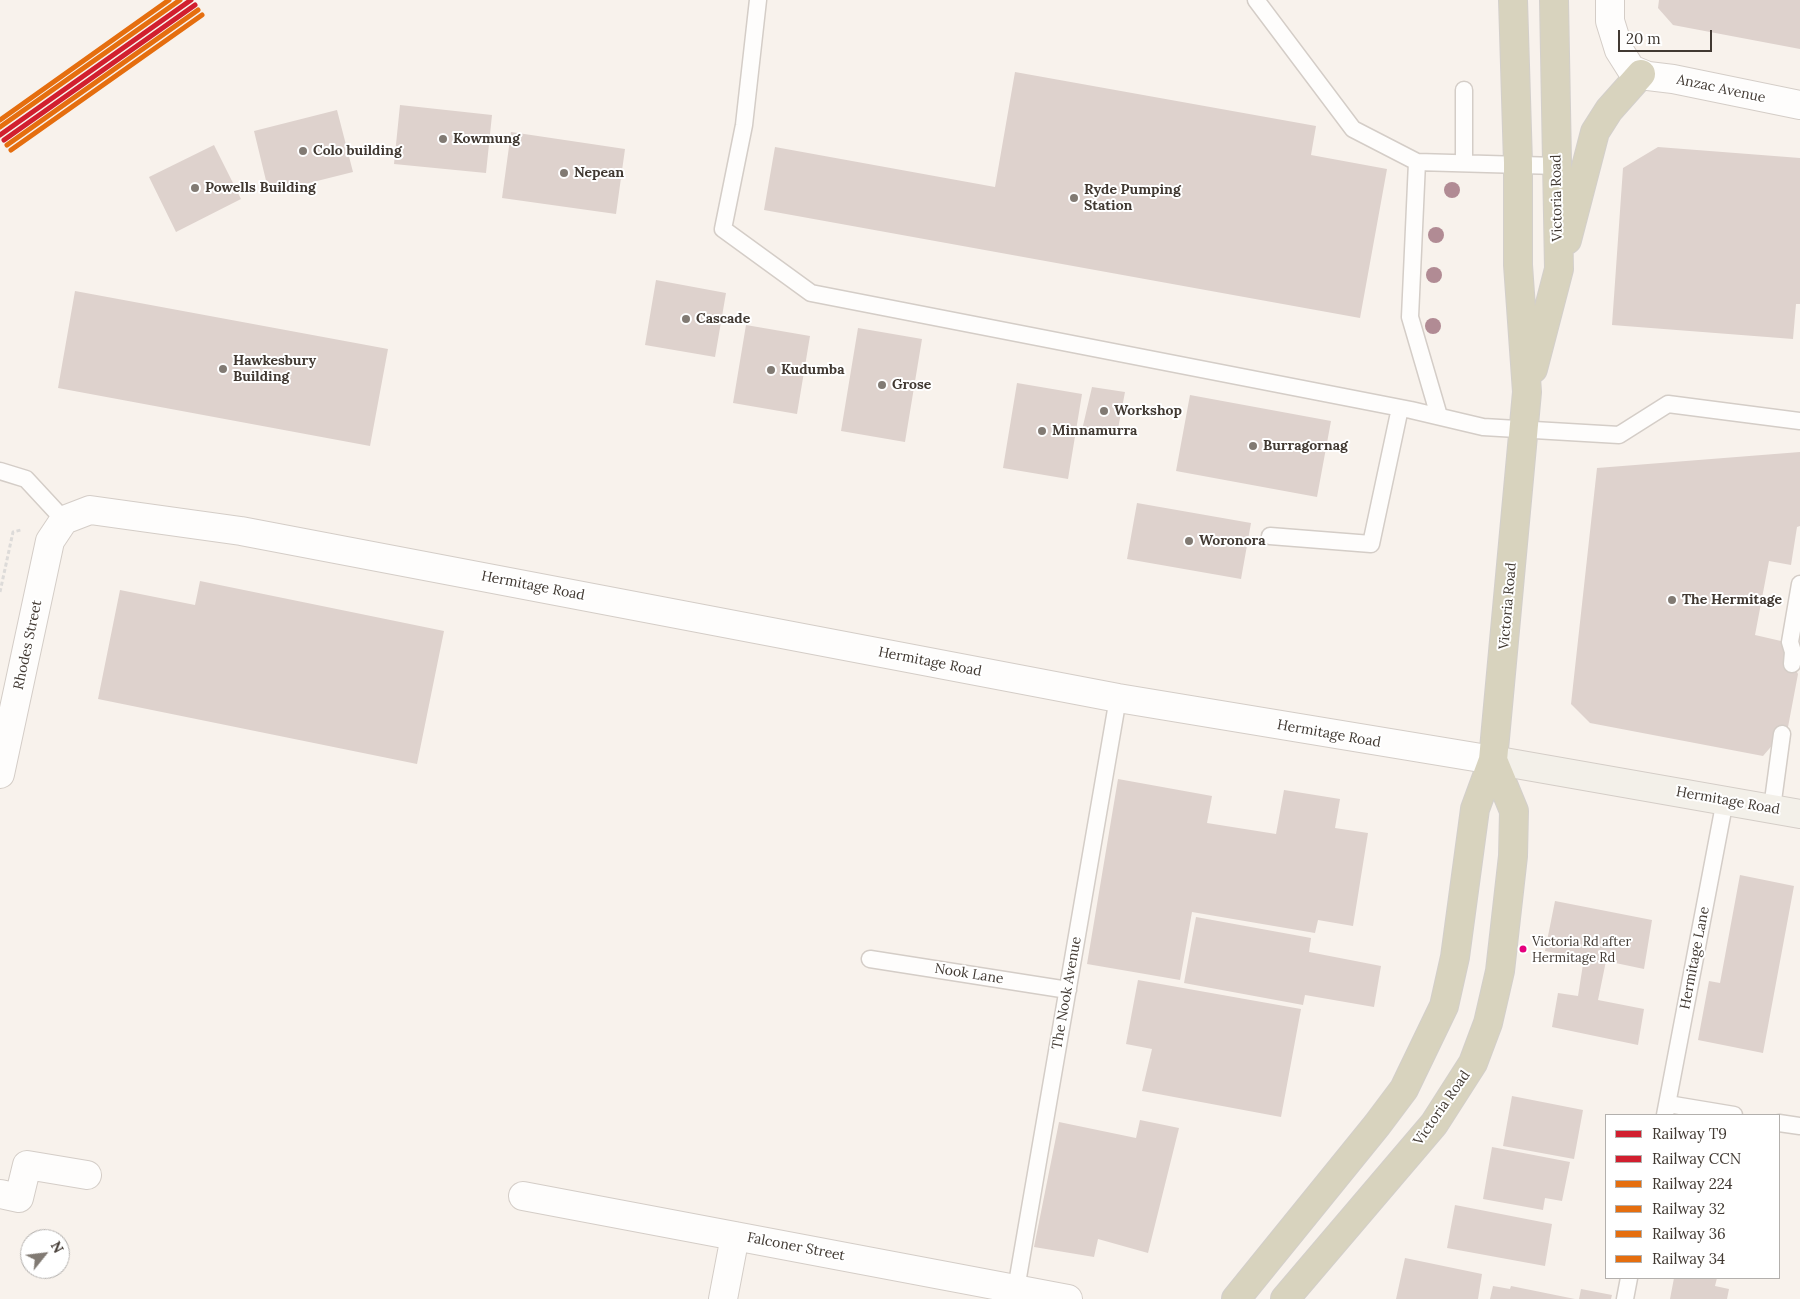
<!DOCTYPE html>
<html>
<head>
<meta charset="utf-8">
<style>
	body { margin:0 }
	#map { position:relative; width:1800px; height:1299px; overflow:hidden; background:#f8f2ec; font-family:Lora,serif }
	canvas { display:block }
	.legend { position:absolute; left:1605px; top:1114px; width:175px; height:165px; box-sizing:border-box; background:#fff; border:1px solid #b3b0ad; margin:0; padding:6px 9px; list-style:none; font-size:15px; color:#413932 }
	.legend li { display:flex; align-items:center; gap:10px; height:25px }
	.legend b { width:25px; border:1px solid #b3b0ad }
	.north { position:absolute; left:20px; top:1229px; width:50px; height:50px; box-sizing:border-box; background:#fff; border:1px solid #b3b0ad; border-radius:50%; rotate:61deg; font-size:14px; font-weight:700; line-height:20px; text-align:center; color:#413932 }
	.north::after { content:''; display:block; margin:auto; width:18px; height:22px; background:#817a73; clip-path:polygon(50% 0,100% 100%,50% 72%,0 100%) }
	.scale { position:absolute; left:1618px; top:30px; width:94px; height:22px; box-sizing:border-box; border:2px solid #413932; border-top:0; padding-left:6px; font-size:15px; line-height:18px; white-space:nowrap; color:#413932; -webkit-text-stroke:4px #fff; paint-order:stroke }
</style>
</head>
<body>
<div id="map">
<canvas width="1800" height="1299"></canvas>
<ul class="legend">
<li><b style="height:6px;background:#d11f2f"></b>Railway T9</li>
<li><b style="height:6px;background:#d11f2f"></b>Railway CCN</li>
<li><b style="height:6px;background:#e56e0f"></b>Railway 224</li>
<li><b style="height:6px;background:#e56e0f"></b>Railway 32</li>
<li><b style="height:6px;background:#e56e0f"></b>Railway 36</li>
<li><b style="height:6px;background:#e56e0f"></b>Railway 34</li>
</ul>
<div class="north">N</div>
<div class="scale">20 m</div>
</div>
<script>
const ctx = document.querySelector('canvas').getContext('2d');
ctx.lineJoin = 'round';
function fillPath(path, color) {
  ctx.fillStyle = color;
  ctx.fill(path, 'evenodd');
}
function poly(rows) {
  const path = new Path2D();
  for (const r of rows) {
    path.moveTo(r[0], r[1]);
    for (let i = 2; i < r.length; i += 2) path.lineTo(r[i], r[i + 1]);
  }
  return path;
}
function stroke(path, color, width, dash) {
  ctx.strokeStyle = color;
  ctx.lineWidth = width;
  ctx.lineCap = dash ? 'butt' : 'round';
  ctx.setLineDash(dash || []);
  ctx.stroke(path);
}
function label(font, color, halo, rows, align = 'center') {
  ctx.font = font + ' Lora,serif';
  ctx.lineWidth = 4;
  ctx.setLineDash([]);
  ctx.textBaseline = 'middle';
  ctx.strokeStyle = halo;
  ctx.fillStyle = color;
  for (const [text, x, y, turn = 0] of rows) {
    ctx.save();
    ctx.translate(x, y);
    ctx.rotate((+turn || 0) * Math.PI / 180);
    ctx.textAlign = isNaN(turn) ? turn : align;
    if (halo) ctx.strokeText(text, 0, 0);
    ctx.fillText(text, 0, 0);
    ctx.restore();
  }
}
const building = poly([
	[1659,0,1800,0,1800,49,1673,25,1658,8],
	[1015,72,1316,126,1311,155,1387,169,1360,318,764,210,775,147,995,187],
	[400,105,492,115,486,173,394,164],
	[337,110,353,172,269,193,254,131],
	[511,132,625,149,616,214,502,198],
	[214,145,241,199,176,232,149,177],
	[1658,147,1800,158,1800,304,1796,304,1793,339,1612,325,1623,168],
	[656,280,726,293,715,357,645,345],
	[75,291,388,349,370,446,58,388],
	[746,325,810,336,797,414,733,403],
	[858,328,922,339,905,442,841,431],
	[1017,383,1082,394,1068,479,1003,468],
	[1092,387,1125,392,1117,434,1082,430],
	[1190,395,1331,421,1317,497,1176,471],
	[1800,452,1800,526,1797,527,1791,565,1769,561,1755,635,1781,641,1798,674,1788,727,1763,756,1590,723,1571,704,1597,468],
	[1137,503,1251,523,1241,579,1127,559],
	[200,581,444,631,417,764,98,699,120,590,195,605],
	[1118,779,1212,796,1207,823,1276,834,1284,790,1340,799,1335,828,1368,833,1353,926,1318,920,1315,933,1192,912,1180,980,1087,964],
	[1740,875,1794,886,1763,1053,1698,1040,1709,981,1720,983],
	[1555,901,1652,920,1644,969,1606,961,1598,1000,1644,1009,1638,1045,1552,1027,1558,993,1578,996,1584,958,1545,951],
	[1196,917,1311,938,1309,952,1381,966,1374,1007,1305,995,1303,1005,1184,983],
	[1138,980,1301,1009,1281,1117,1142,1091,1152,1049,1126,1044],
	[1512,1096,1583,1110,1574,1159,1503,1146],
	[1140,1120,1179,1128,1148,1253,1098,1239,1094,1257,1034,1247,1059,1122,1136,1138],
	[1492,1147,1570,1162,1562,1201,1545,1198,1543,1210,1483,1199],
	[1455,1205,1552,1224,1545,1266,1447,1248],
	[1405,1258,1482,1274,1478,1299,1396,1299],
	[1674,1278,1717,1278,1715,1286,1729,1289,1727,1299,1670,1299],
	[1493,1286,1510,1289,1511,1286,1575,1299,1490,1299],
	[1581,1289,1612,1295,1611,1299,1579,1299]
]);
const path = poly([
	[0,592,13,532,21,530]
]);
const lane = poly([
	[758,0,744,125,723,229,811,293,1411,410,1483,427,1619,435,1668,404,1800,421],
	[1256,0,1353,129,1417,162,1557,166],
	[1464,90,1464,163],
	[1417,162,1410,317,1439,416],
	[0,471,26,479,64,520],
	[1270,536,1371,544,1400,408],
	[1792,664,1793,652,1790,642,1800,584],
	[1772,808,1782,734],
	[870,959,1068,990],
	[1668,1104,1734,1115],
	[1665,1115,1725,800],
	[1779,1123,1800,1126],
	[1016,1289,1118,698],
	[1625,1299,1629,1278]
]);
const street = poly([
	[1610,0,1610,21,1619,50,1631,69,1648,76,1673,79,1800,105],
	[0,774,50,541,64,520,90,510,241,531,1118,698,1493,760],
	[0,1194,19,1198,27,1165,87,1175],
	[523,1196,1068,1299],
	[723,1299,735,1236]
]);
const secondary = poly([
	[1493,760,1800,814]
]);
const highway = poly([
	[1567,240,1595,132,1609,110,1641,74],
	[1533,369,1559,269,1554,0],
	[1236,1299,1377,1125,1404,1089,1444,1006,1455,957,1475,809,1493,760,1527,392,1518,265,1518,163,1513,0],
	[1285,1299,1434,1124,1473,1063,1488,1023,1500,971,1513,856,1514,811,1493,760]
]);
const rail1 = poly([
	[0,135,191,0]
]);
const rail2 = poly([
	[4,140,195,5]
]);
const rail3 = poly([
	[0,127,180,0]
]);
const rail4 = poly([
	[7,145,198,10]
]);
const rail5 = poly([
	[0,120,169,0]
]);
const rail6 = poly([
	[11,150,202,15]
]);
const trees = [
	[1452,190],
	[1436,235],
	[1434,275],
	[1433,326]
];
const markers = [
	[443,139,5,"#817a73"],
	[303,151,5,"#817a73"],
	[564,173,5,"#817a73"],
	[195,188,5,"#817a73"],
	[1074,198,5,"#817a73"],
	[686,319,5,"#817a73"],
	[223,369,5,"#817a73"],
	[771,370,5,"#817a73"],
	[882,385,5,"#817a73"],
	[1104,411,5,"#817a73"],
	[1042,431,5,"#817a73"],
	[1253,446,5,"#817a73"],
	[1189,541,5,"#817a73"],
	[1672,600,5,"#817a73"],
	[1523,949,4.5,"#e5007d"]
];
const busNames = [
	["Victoria Rd after",1532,942],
	["Hermitage Rd",1532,958]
];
const streetNames = [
	["Anzac Avenue",1721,89,12],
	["Victoria Road",1557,198,-91],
	["Hermitage Road",533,586,11],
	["Victoria Road",1508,606,-85],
	["Rhodes Street",28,645,-78],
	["Hermitage Road",930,662,11],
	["Hermitage Road",1329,734,10],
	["Hermitage Road",1728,801,10],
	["Hermitage Lane",1695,958,-79],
	["Nook Lane",969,974,9],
	["The Nook Avenue",1067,993,-80],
	["Victoria Road",1442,1108,-55],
	["Falconer Street",796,1247,11]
];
const poiNames = [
	["Kowmung",453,139],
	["Colo building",313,151],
	["Nepean",574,173],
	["Powells Building",205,188],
	["Ryde Pumping",1084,190],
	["Station",1084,206],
	["Cascade",696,319],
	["Hawkesbury",233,361],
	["Building",233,377],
	["Kudumba",781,370],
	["Grose",892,385],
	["Workshop",1114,411],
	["Minnamurra",1052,431],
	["Burragornag",1263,446],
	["Woronora",1199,541],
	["The Hermitage",1682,600]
];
fillPath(building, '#ded2cd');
stroke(lane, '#d4cdc7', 19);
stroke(street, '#d4cdc7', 30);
stroke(secondary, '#d4cdc7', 30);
stroke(highway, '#d3cfcb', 30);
stroke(path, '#dddbd9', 3, [4, 2.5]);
stroke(lane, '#fefdfc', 16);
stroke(street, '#fefdfc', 28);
stroke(secondary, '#f3f0e9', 28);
stroke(highway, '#d8d3be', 28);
stroke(rail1, '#d11f2f', 5);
stroke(rail2, '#d11f2f', 5);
stroke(rail3, '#e56e0f', 5);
stroke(rail4, '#e56e0f', 5);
stroke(rail5, '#e56e0f', 5);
stroke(rail6, '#e56e0f', 5);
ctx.fillStyle = '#b18b94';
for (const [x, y] of trees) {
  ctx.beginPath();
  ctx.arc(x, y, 8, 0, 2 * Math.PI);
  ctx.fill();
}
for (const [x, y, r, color] of markers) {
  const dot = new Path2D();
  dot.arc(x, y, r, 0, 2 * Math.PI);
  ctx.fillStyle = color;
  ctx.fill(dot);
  stroke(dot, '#fff', 2);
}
label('13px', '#413932', '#fff', busNames, 'left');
label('14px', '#413932', '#fff', streetNames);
label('bold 14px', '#413932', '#fff', poiNames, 'left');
</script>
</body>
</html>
